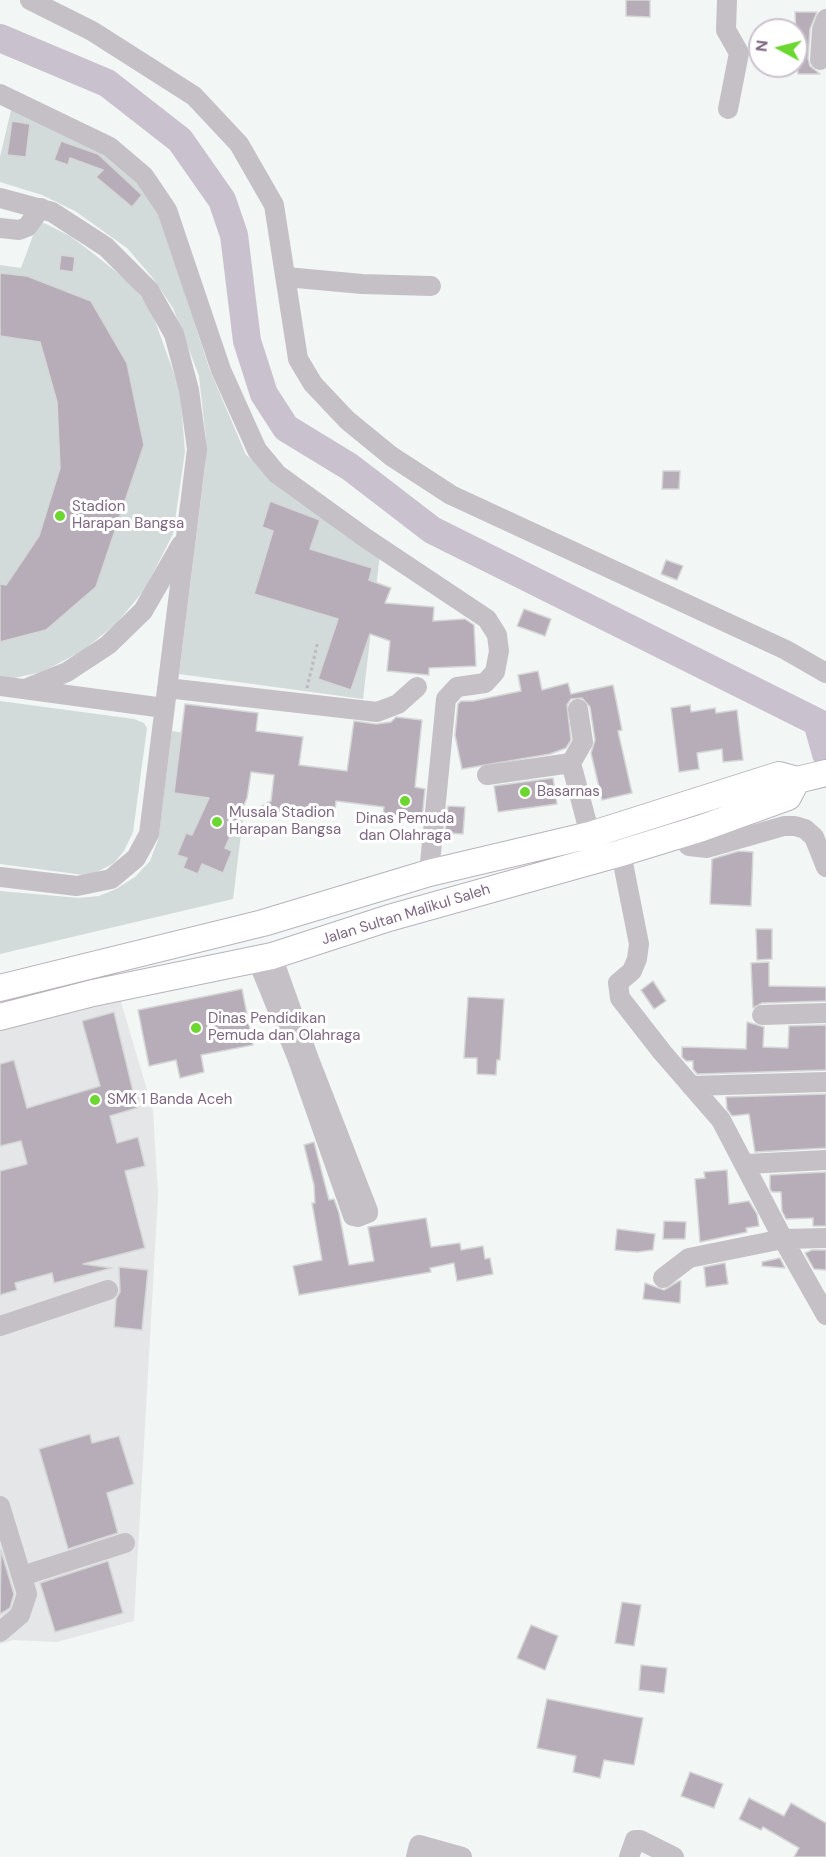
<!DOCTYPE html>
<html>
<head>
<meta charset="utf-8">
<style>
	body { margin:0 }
	#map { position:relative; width:826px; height:1857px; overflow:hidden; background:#f2f6f4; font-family:"DM Sans",sans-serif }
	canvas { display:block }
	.north { position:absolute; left:748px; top:18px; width:60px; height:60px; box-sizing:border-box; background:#fff; border:2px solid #cbc2cd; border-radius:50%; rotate:277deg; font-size:16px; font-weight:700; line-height:24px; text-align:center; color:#7e6781 }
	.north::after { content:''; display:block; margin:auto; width:21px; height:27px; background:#6cd731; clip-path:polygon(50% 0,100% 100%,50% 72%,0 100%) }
</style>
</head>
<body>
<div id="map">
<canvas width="826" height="1857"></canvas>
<div class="north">N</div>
</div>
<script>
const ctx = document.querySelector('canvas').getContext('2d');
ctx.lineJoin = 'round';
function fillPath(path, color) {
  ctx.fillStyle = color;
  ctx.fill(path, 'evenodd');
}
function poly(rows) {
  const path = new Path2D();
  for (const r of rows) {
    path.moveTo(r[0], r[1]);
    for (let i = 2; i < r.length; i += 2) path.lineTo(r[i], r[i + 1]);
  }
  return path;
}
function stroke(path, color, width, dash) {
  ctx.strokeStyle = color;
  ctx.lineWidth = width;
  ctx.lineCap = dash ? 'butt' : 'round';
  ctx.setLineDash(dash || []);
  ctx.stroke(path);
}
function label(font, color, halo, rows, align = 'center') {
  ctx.font = font + ' "DM Sans",sans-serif';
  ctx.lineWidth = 6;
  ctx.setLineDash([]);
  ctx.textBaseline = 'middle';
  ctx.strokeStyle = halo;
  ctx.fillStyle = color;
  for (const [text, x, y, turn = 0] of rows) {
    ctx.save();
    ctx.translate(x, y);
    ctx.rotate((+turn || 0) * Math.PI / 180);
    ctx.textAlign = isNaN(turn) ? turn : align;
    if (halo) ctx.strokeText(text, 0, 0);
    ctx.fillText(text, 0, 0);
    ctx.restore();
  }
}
const built = poly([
	[115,982,153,1110,158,1195,134,1621,57,1642,13,1640,0,1644,0,1006]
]);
const green = poly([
	[12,106,82,140,136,177,160,216,209,368,246,455,380,554,363,699,179,674,205,467,206,439,199,376,173,308,152,277,127,248,75,211,42,195,0,182,0,157],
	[44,223,70,236,99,258,131,284,151,310,180,390,185,452,173,534,145,589,116,624,82,651,42,672,14,678,0,676,0,265,21,268,37,225],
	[0,701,134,719,144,723,147,728,133,832,124,851,114,863,95,873,84,875,0,864],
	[172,731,252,745,233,899,0,954,0,891,79,898,99,896,116,889,135,877,150,861,158,840]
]);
const river = poly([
	[0,38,107,83,180,140,222,200,234,235,247,341,264,394,286,428,350,467,432,530,817,722,826,754]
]);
const building = poly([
	[626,0,650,0,650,17,626,16,626,0],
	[795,12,817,12,810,29,808,59,810,66,820,74,798,74,795,12],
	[12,121,30,124,26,157,7,155,12,121],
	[61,141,98,154,142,195,132,207,96,177,103,170,70,158,68,165,54,160,61,141],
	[61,255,75,257,73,272,59,270,61,255],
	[0,273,27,276,91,301,127,363,144,445,96,587,46,630,0,642,0,584,6,585,39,536,60,468,57,402,40,342,0,336,0,273],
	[663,471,680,471,679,489,662,489,663,471],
	[270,501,320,520,310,549,372,568,369,580,391,588,385,603,434,607,433,621,465,619,474,625,476,666,429,668,429,675,387,671,390,641,370,634,351,690,318,679,338,619,254,594,273,531,262,527,270,501],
	[666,560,683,566,677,580,661,574,666,560],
	[524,609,551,619,545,636,517,626,524,609],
	[538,671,542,690,568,683,571,694,613,685,622,730,618,731,632,793,602,800,591,753,595,740,590,707,582,698,571,699,567,705,571,740,566,748,550,754,462,769,455,735,458,704,461,701,473,701,521,691,518,675,538,671],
	[185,704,258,713,256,731,303,737,299,765,347,771,354,721,376,724,391,722,396,717,422,720,415,787,425,789,422,819,383,814,384,807,336,801,335,810,324,808,323,817,255,810,271,801,274,775,251,772,247,798,225,848,232,851,223,873,202,864,198,874,183,868,187,858,177,855,186,833,192,835,209,798,174,793,185,704],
	[690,705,691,712,715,708,716,713,737,710,743,760,723,762,722,749,697,753,699,769,679,772,671,708,690,705],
	[553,778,557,804,498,812,494,786,553,778],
	[448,806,465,807,463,834,445,833,448,806],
	[739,851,753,852,751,906,710,904,712,859,739,851],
	[756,929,772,929,772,959,757,960,756,929],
	[769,962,769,986,826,987,826,1001,762,1003,753,1008,751,963,769,962],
	[653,981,666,1001,654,1009,641,990,653,981],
	[242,989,253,1045,201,1055,204,1072,180,1078,176,1060,149,1066,138,1010,242,989],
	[468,997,504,999,500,1060,497,1060,496,1075,477,1074,477,1058,464,1058,468,997],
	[114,1012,137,1108,110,1116,117,1143,138,1137,145,1166,125,1171,145,1248,83,1264,112,1268,54,1283,52,1273,15,1283,17,1290,0,1295,0,1171,27,1164,21,1141,0,1146,0,1064,14,1060,27,1108,100,1086,82,1021,114,1012],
	[747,1022,764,1027,763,1047,788,1048,789,1026,826,1025,826,1070,697,1074,693,1069,693,1061,686,1061,682,1057,682,1047,746,1049,747,1022],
	[826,1094,826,1148,755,1152,749,1114,732,1116,727,1109,726,1097,826,1094],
	[314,1142,329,1200,334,1199,339,1213,349,1265,374,1261,368,1227,426,1218,431,1247,460,1243,461,1250,483,1246,485,1259,490,1258,493,1274,457,1281,454,1263,430,1268,431,1272,299,1295,293,1266,322,1260,312,1203,315,1203,314,1185,304,1145,314,1142],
	[727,1170,729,1204,749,1201,757,1214,759,1226,746,1228,747,1232,700,1242,695,1179,705,1178,704,1172,727,1170],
	[826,1172,826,1226,813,1226,813,1218,786,1219,782,1211,781,1192,772,1192,770,1189,770,1175,826,1172],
	[664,1221,686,1222,685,1239,663,1239,664,1221],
	[617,1229,655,1234,653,1250,637,1252,615,1250,617,1229],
	[812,1250,826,1250,826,1270,814,1269,805,1253,812,1250],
	[780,1258,785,1268,762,1266,762,1262,780,1258],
	[725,1263,728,1284,706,1287,704,1267,725,1263],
	[119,1267,148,1270,142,1330,114,1327,116,1299,120,1292,119,1267],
	[679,1281,681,1281,680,1303,643,1299,645,1283,664,1290,679,1281],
	[90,1434,92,1443,119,1436,134,1484,107,1493,118,1533,68,1549,39,1449,90,1434],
	[1,1550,14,1594,10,1608,0,1614,1,1550],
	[108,1561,123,1613,55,1632,40,1583,108,1561],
	[622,1602,641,1605,634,1646,615,1643,622,1602],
	[531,1625,558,1636,545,1670,517,1658,531,1625],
	[641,1665,667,1668,664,1693,639,1690,641,1665],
	[547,1699,643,1718,634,1765,604,1760,600,1778,573,1772,576,1756,537,1748,547,1699],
	[690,1772,723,1784,714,1808,681,1796,690,1772],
	[749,1798,784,1816,791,1803,826,1823,826,1857,794,1857,799,1848,763,1827,761,1830,739,1819,749,1798]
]);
const path = poly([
	[307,688,318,641]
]);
const minor = poly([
	[30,0,92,31,194,96,239,144,274,205,298,359,313,384,347,420,391,456,451,495,786,650,826,673],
	[727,0,726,30,739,53,728,109],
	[820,60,822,30,826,19],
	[0,94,110,147,144,176,167,210,221,370,257,450,277,474,367,539,487,619,497,635,499,651,495,672,485,683,457,687,446,699,429,873],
	[0,198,52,212,106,247,149,290,174,334,189,390,197,449,149,834,136,858,111,879,77,886,0,877],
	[0,228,19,230,27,227,41,208],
	[286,277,362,284,431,286],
	[0,686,164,708],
	[167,688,377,712,398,704,417,687],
	[25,689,67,672,108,645,143,611,181,545],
	[578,709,583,742,571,763,590,835],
	[487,775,571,763],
	[679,835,689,846,707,848,784,826,795,826,805,829,814,837,826,867],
	[621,853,639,944,637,959,632,971,618,983,620,998,662,1052,721,1120,783,1239,826,1315],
	[257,959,297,1057,353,1216,358,1217,368,1213,368,1211,310,1062,272,956],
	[762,1015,826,1013],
	[691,1086,826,1082],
	[746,1164,826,1160],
	[663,1278,689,1258,783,1239,826,1238],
	[0,1326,108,1290],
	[0,1506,27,1594,20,1615,0,1632],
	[22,1576,125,1543],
	[416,1857,419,1845,462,1857],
	[629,1857,635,1840,640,1840,674,1857]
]);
const major = poly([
	[0,988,263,923,429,873,590,835,779,775,797,780,826,773],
	[0,1017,93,993,272,956,389,918,621,853,702,828,788,797,797,780]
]);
const markers = [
	[60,516,6,"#6cd731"],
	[525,792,6,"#6cd731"],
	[405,801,6,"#6cd731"],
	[217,822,6,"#6cd731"],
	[196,1028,6,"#6cd731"],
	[95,1100,6,"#6cd731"]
];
const poiNames = [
	["Stadion",72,507],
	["Harapan Bangsa",72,524],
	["Basarnas",537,792],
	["Musala Stadion",229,813],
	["Harapan Bangsa",229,830],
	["Dinas Pemuda",405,819,"center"],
	["dan Olahraga",405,836,"center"],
	["Dinas Pendidikan",208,1019],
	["Pemuda dan Olahraga",208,1036],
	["SMK 1 Banda Aceh",107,1100]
];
const streetNames = [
	["Jalan Sultan Malikul Saleh",406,915,-17]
];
fillPath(built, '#e5e6e7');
fillPath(green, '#d2dada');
stroke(river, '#c9c1cd', 28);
fillPath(building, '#b6adb8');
stroke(building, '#d5d7d6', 1.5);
stroke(major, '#b9b3ba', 28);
stroke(path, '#bdb9be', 3, [3, 3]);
stroke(minor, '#c5bfc6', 20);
stroke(major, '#fff', 26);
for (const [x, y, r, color] of markers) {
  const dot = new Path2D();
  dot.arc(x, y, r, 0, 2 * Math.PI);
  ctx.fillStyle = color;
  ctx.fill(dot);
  stroke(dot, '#fff', 2);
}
label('15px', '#7e6781', '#fff', poiNames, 'left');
label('15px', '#7e6781', '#fff', streetNames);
</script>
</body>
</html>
